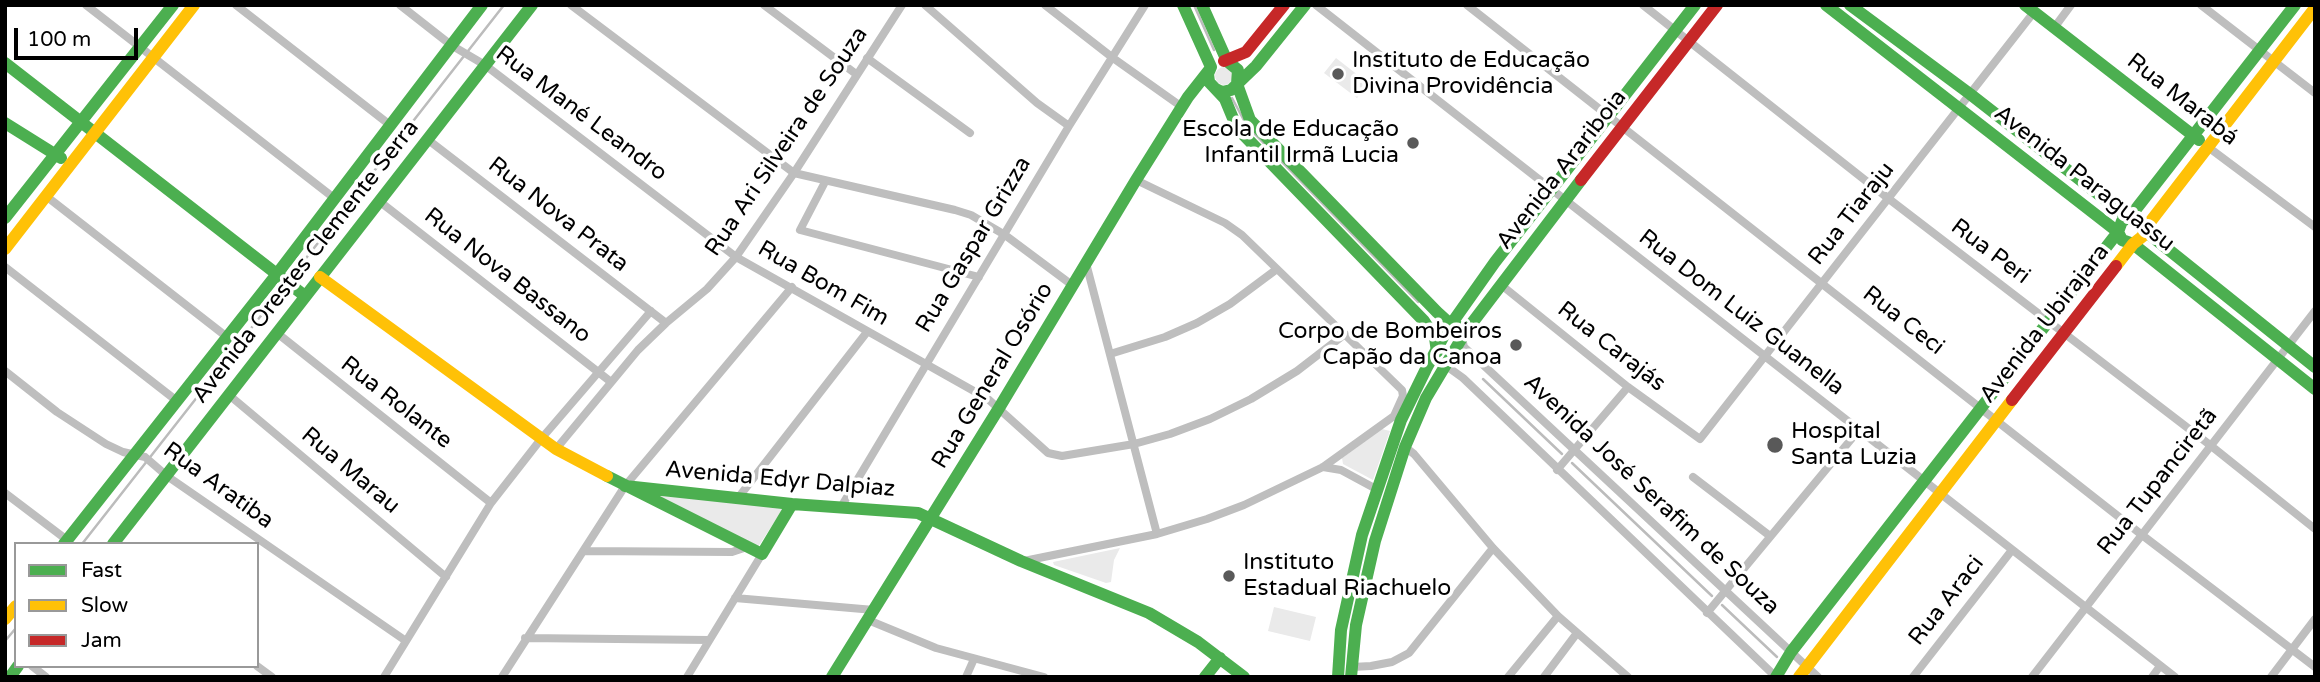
<!DOCTYPE html>
<html>
<head>
<meta charset="utf-8">
<style>
	body { margin:0 }
	#map { position:relative; width:2320px; height:682px; overflow:hidden; background:#fff; font-family:"Varela Round",sans-serif }
	canvas { display:block }
	.frame { position:absolute; inset:0; border:7px solid #000; pointer-events:none }
	.legend { position:absolute; left:14px; top:542px; width:245px; height:126px; box-sizing:border-box; background:#fff; border:2px solid #999; margin:0; padding:9px 12px; list-style:none; font-size:21px; color:#000 }
	.legend li { display:flex; align-items:center; gap:14px; height:35px }
	.legend b { width:35px; border:2px solid #999 }
	.scale { position:absolute; left:14px; top:28px; width:124px; height:32px; box-sizing:border-box; border:4px solid #000; border-top:0; padding-left:9px; font-size:21px; line-height:24px; white-space:nowrap; color:#000; -webkit-text-stroke:5px #fff; paint-order:stroke }
</style>
</head>
<body>
<div id="map">
<canvas width="2320" height="682"></canvas>
<div class="frame"></div>
<ul class="legend">
<li><b style="height:9px;background:#4caf50"></b>Fast</li>
<li><b style="height:9px;background:#ffc107"></b>Slow</li>
<li><b style="height:9px;background:#c62828"></b>Jam</li>
</ul>
<div class="scale">100 m</div>
</div>
<script>
const ctx = document.querySelector('canvas').getContext('2d');
ctx.lineJoin = 'round';
function fillPath(path, color) {
  ctx.fillStyle = color;
  ctx.fill(path, 'evenodd');
}
function poly(rows) {
  const path = new Path2D();
  for (const r of rows) {
    if (r.length === 3) {
      path.moveTo(r[0] + r[2], r[1]);
      path.arc(r[0], r[1], r[2], 0, 2 * Math.PI);
      continue;
    }
    path.moveTo(r[0], r[1]);
    for (let i = 2; i < r.length; i += 2) path.lineTo(r[i], r[i + 1]);
  }
  return path;
}
function stroke(path, color, width, dash) {
  ctx.strokeStyle = color;
  ctx.lineWidth = width;
  ctx.lineCap = dash ? 'butt' : 'round';
  ctx.setLineDash(dash || []);
  ctx.stroke(path);
}
function label(font, color, halo, rows, align = 'center') {
  ctx.font = font + ' "Varela Round",sans-serif';
  ctx.lineWidth = 7;
  ctx.setLineDash([]);
  ctx.textBaseline = 'middle';
  ctx.strokeStyle = halo;
  ctx.fillStyle = color;
  for (const [text, x, y, turn = 0] of rows) {
    ctx.save();
    ctx.translate(x, y);
    ctx.rotate((+turn || 0) * Math.PI / 180);
    ctx.textAlign = isNaN(turn) ? turn : align;
    if (halo) ctx.strokeText(text, 0, 0);
    ctx.fillText(text, 0, 0);
    ctx.restore();
  }
}
const green = poly([
	[1336,58,1368,83,1357,98,1324,73],
	[1224,76,9],
	[1382,429,1390,431,1373,480,1343,464,1342,458],
	[650,494,784,507,758,547],
	[1120,548,1114,560,1111,582,1106,583,1054,565,1053,562],
	[1274,607,1316,617,1310,641,1268,631]
]);
const stream = poly([
	[1194,5,1214,50],
	[468,51,504,5],
	[1232,98,1247,126,1418,302],
	[289,280,464,56],
	[1483,379,1562,454],
	[1572,463,1712,596],
	[82,544,285,285],
	[1722,605,1777,657],
	[5,641,16,628]
]);
const street = poly([
	[86,5,334,198],
	[236,5,390,125],
	[400,5,451,45,485,65,736,257,988,399,1048,453,1062,456,1134,444,1170,434,1210,419,1251,399,1297,371,1345,334],
	[571,5,794,173,955,210,971,215,1005,235,1072,285],
	[764,5,856,74],
	[925,5,1037,103,1069,126],
	[1045,5,1113,58,1182,107],
	[1316,5,2175,677],
	[1467,5,2142,535,2315,667],
	[1643,5,1889,199,2210,445,2315,529],
	[2201,5,2315,93],
	[2054,28,2071,5],
	[867,58,970,133],
	[427,139,666,323],
	[2208,147,2315,227],
	[1136,180,1225,223,1242,235,1402,390,1403,396,1394,416],
	[825,182,800,230,979,277],
	[46,196,227,337],
	[379,201,611,382],
	[1086,263,1157,534],
	[5,267,177,401],
	[1500,284,1628,387,1700,439,2034,12],
	[277,333,491,503],
	[1462,338,1464,347,1818,677],
	[1110,354,1165,337,1197,323,1230,304,1277,269],
	[1445,365,1463,378,1776,677],
	[5,371,57,412,106,444,123,452,145,457,167,476,406,641],
	[229,395,446,577],
	[1405,447,1414,454,1493,548,1558,616,1628,677],
	[556,449,638,350,666,323,707,289,736,257,794,173,902,5],
	[1323,467,1341,470,1378,490],
	[1557,470,1628,387],
	[1693,477,1770,536],
	[5,493,67,540],
	[738,498,867,332],
	[841,507,1069,126,1145,5],
	[584,551,732,552,747,547],
	[1024,561,1157,534,1207,519,1244,505,1323,467,1394,416,1401,420],
	[735,598,874,610],
	[1707,613,1858,431],
	[868,620,936,648,1044,677],
	[525,638,709,640],
	[32,666,46,677],
	[257,666,272,677],
	[1352,667,1371,666,1392,662,1409,653,1493,548],
	[384,677,491,503,541,439,651,311],
	[502,677,625,486,792,287],
	[687,677,762,554],
	[966,677,974,659],
	[1508,677,1558,616],
	[1544,677,1577,633],
	[1913,677,2012,550],
	[2032,677,2315,311],
	[2152,677,2160,666],
	[2271,677,2315,619]
]);
const fast = poly([
	[1183,5,1211,67,1208,74,1209,82,1225,99,1237,128,1424,321,1435,338,1437,352],
	[1202,5,1227,61,1238,70,1237,84,1250,120,1437,312,1448,322,1458,326],
	[1826,5,2118,232,2122,240,2133,244,2315,389],
	[1850,5,1970,94,2129,218,2138,219,2144,230,2315,367],
	[2025,5,2199,140],
	[5,63,305,296],
	[1216,89,1222,92,1231,90,1256,66,1305,5],
	[5,123,61,158],
	[5,218,173,5],
	[607,476,762,554,792,504],
	[625,486,792,504,918,513,1021,561,1149,613,1198,642,1244,677],
	[64,544,277,274,482,5],
	[113,544,532,5],
	[10,677,18,666],
	[832,677,999,408,1136,180,1188,97,1210,69],
	[1205,677,1220,658],
	[1338,677,1341,630,1362,535,1401,420,1426,369,1447,330,1495,262,1695,5],
	[1351,677,1356,625,1375,541,1405,447,1426,398,1466,331,1581,180],
	[1776,677,1791,652,2118,232,2122,221,2129,218,2295,5]
]);
const slow = poly([
	[5,249,194,5],
	[2116,266,2133,244,2143,236,2144,230,2315,8],
	[320,277,556,449,607,476],
	[5,619,16,606],
	[1799,677,2012,400]
]);
const jam = poly([
	[1224,61,1246,52,1284,5],
	[1581,180,1717,5],
	[2012,400,2116,266]
]);
const markers = [
	[1338,74,7,"#595959"],
	[1413,143,7,"#595959"],
	[1516,345,7,"#595959"],
	[1775,445,9,"#595959"],
	[1229,576,7,"#595959"]
];
const poiNames = [
	["Instituto de Educação",1352,61],
	["Divina Providência",1352,87],
	["Escola de Educação",1399,130,"right"],
	["Infantil Irmã Lucia",1399,156,"right"],
	["Corpo de Bombeiros",1502,332,"right"],
	["Capão da Canoa",1502,358,"right"],
	["Hospital",1791,432],
	["Santa Luzia",1791,458],
	["Instituto",1243,563],
	["Estadual Riachuelo",1243,589]
];
const streetNames = [
	["Rua Marabá",2182,100,38],
	["Rua Mané Leandro",581,114,37],
	["Rua Ari Silveira de Souza",787,142,-56],
	["Avenida Arariboia",1562,170,-52],
	["Avenida Paraguassu",2084,179,38],
	["Rua Tiaraju",1852,214,-52],
	["Rua Nova Prata",558,215,38],
	["Rua Gaspar Grizza",974,245,-59],
	["Rua Peri",1990,252,37],
	["Avenida Orestes Clemente Serra",306,262,-52],
	["Rua Nova Bassano",507,276,38],
	["Rua Bom Fim",823,284,30],
	["Rua Dom Luiz Guanella",1741,313,38],
	["Rua Ceci",1903,321,38],
	["Avenida Ubirajara",2045,324,-52],
	["Rua Carajás",1611,347,38],
	["Rua General Osório",993,376,-59],
	["Rua Rolante",396,403,38],
	["Rua Marau",350,471,40],
	["Avenida Edyr Dalpiaz",780,480,5],
	["Rua Tupanciretã",2158,482,-52],
	["Rua Aratiba",218,486,36],
	["Avenida José Serafim de Souza",1651,495,43],
	["Rua Araci",1947,601,-52]
];
fillPath(green, '#eaeaea');
stroke(stream, '#bcbcbc', 2.5);
stroke(street, '#bebebe', 8);
stroke(fast, '#4caf50', 12);
stroke(slow, '#ffc107', 12);
stroke(jam, '#c62828', 12);
for (const [x, y, r, color] of markers) {
  const dot = new Path2D();
  dot.arc(x, y, r, 0, 2 * Math.PI);
  ctx.fillStyle = color;
  ctx.fill(dot);
  stroke(dot, '#fff', 2.5);
}
label('23px', '#000', '#fff', poiNames, 'left');
label('23px', '#000', '#fff', streetNames);
</script>
</body>
</html>
